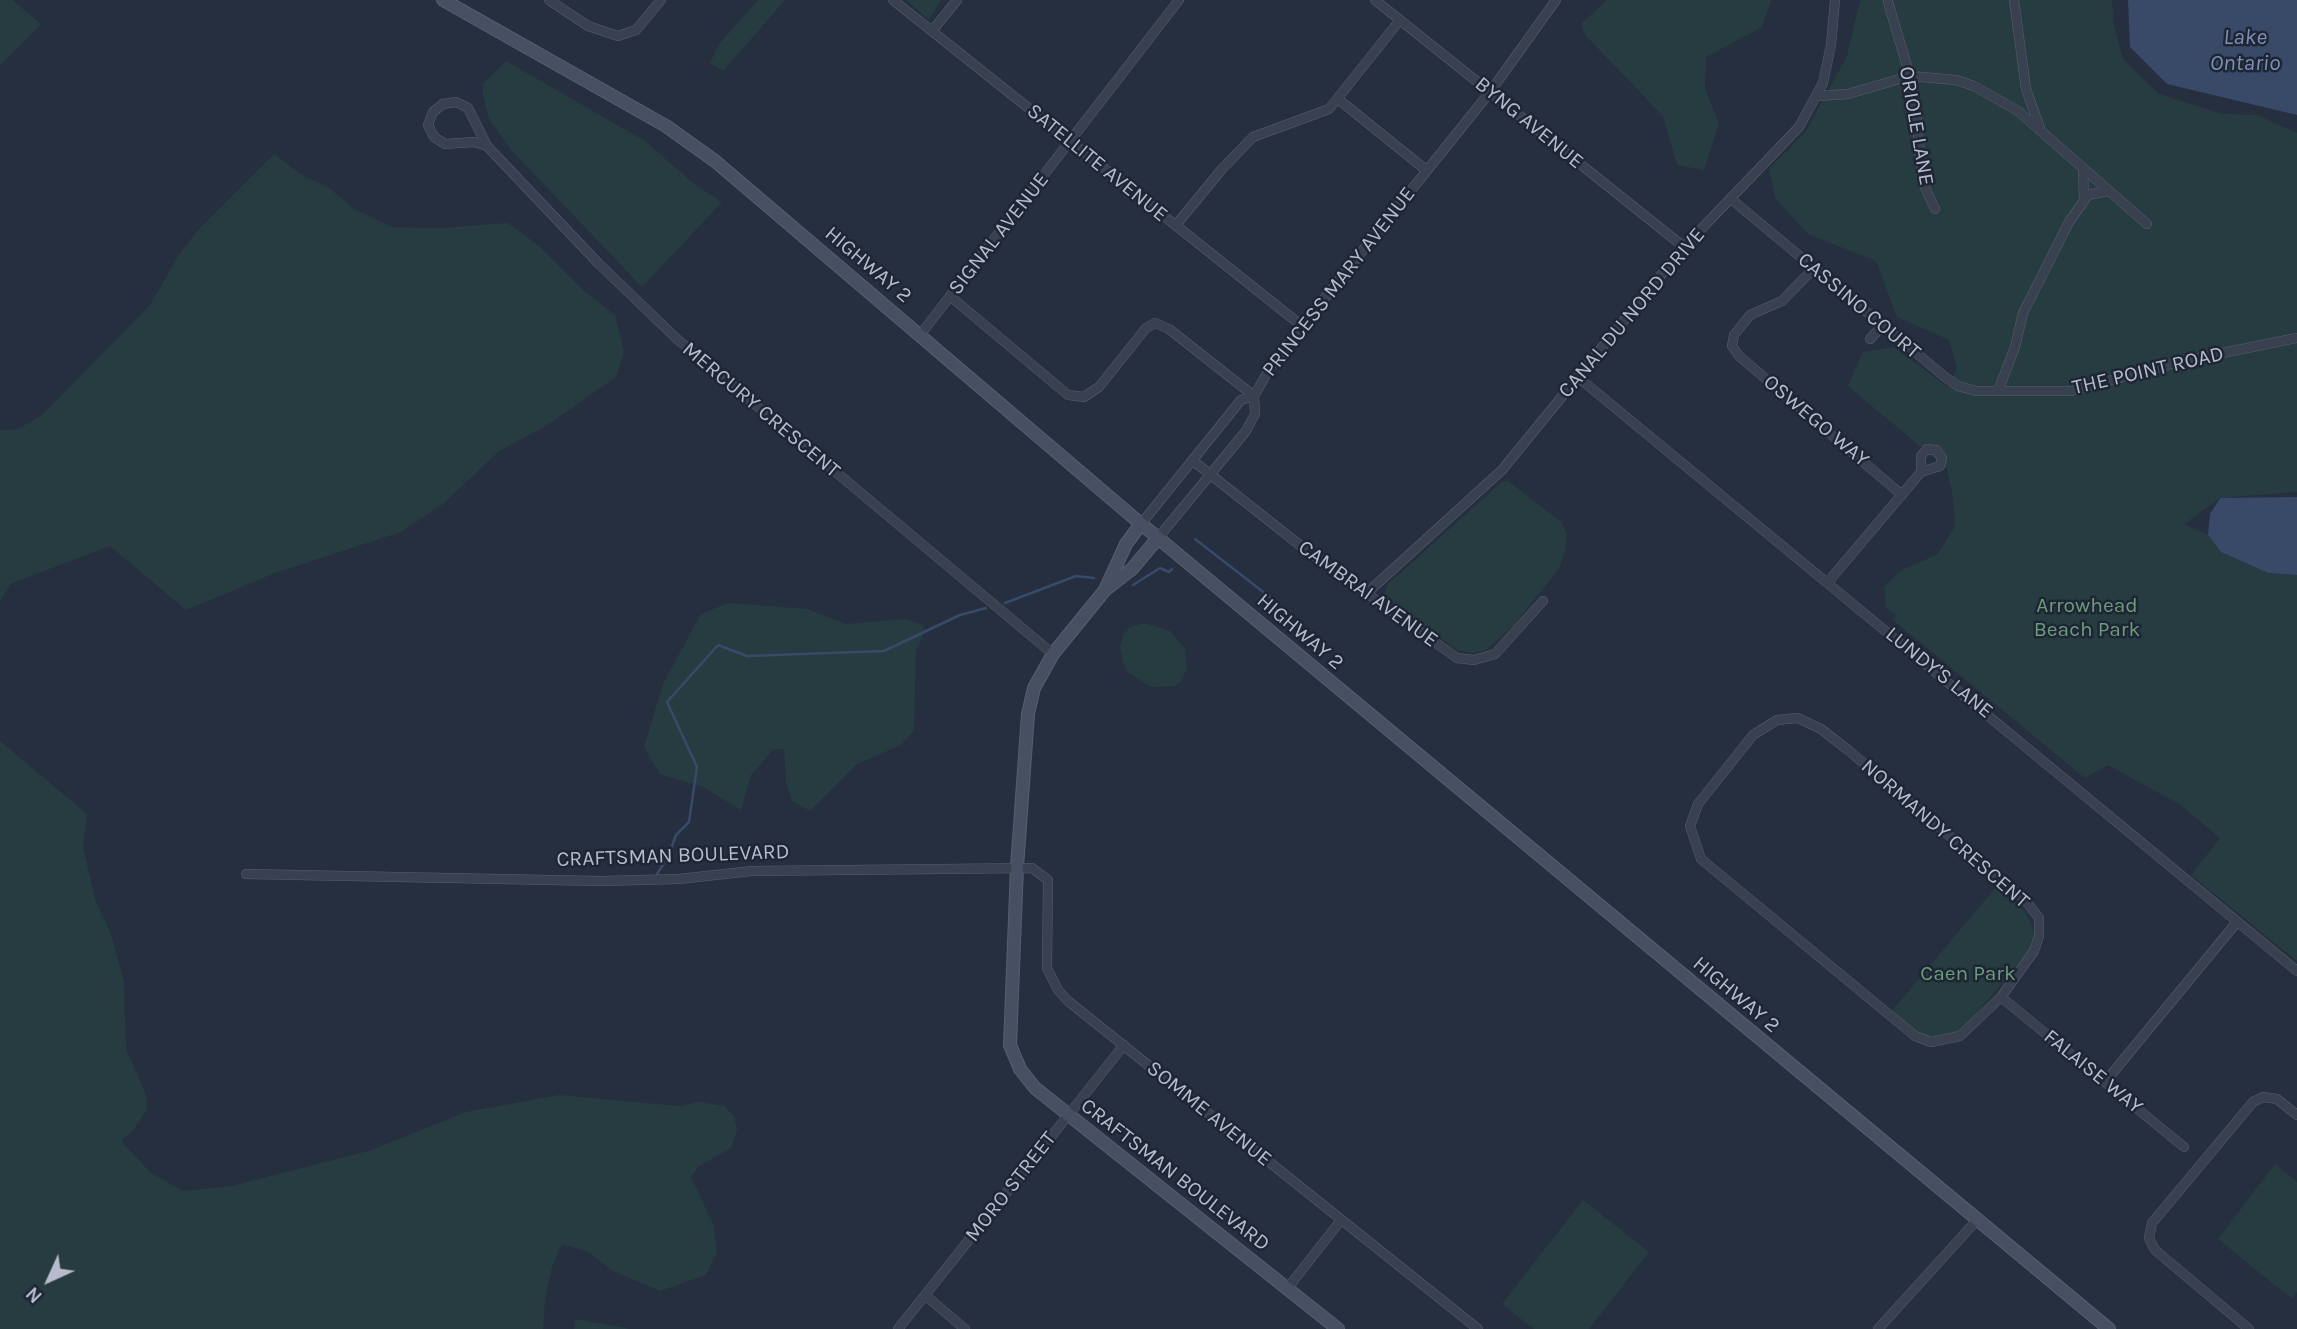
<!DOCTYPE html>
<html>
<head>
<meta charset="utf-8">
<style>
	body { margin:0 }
	#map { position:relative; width:2297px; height:1329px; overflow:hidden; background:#252f40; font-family:Karla,sans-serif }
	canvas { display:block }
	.north { position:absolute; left:14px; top:1245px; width:70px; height:70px; -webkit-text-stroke:5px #1e2635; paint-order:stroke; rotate:225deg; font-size:19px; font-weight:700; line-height:28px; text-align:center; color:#b6bccb }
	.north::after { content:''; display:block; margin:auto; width:24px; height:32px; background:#b6bccb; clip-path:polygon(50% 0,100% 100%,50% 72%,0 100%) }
</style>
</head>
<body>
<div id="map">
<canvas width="2297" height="1329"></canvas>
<div class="north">N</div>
</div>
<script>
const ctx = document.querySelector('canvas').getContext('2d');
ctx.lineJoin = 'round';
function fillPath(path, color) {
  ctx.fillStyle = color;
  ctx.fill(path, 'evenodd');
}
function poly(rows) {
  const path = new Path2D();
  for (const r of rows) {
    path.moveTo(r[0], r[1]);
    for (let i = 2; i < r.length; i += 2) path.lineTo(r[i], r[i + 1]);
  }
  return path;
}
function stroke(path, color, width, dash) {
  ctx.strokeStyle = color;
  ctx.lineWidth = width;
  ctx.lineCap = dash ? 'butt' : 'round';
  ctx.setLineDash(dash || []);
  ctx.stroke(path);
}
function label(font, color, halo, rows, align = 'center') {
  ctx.font = font + ' Karla,sans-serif';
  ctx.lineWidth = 5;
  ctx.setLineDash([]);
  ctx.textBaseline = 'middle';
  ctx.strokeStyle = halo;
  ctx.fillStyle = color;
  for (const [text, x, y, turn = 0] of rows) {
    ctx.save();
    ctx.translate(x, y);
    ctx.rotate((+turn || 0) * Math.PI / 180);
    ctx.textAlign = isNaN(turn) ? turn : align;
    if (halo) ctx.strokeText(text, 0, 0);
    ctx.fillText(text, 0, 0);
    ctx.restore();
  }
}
const green = poly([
	[0,0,12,0,41,24,0,66],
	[758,0,785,0,723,71,710,63,720,43],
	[906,0,941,0,929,20],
	[1607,0,1771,0,1762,27,1706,57,1705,89,1719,123,1704,170,1677,165,1663,116,1585,35,1581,24],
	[1860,0,2112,0,2114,25,2123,59,2159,94,2222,114,2257,115,2297,133,2297,492,2220,498,2184,524,2208,535,2221,552,2268,573,2297,575,2297,961,2191,875,2220,838,2179,804,2108,765,2085,778,1893,620,1896,615,1886,608,1884,587,1900,571,1938,554,1955,526,1953,497,1947,469,1848,386,1863,352,1894,347,1948,387,1957,368,1949,340,1897,317,1876,261,1808,234,1775,198,1769,169,1806,131,1847,56],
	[506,61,645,141,694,184,722,202,642,287,512,151,489,119,483,95,483,84],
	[274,154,302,175,329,188,354,209,392,227,440,228,508,223,539,246,583,290,615,315,624,352,616,377,546,426,499,451,443,504,401,532,275,573,186,610,110,546,10,584,0,601,0,430,18,429,42,415,150,305,178,256,197,231],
	[1508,481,1561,522,1567,534,1565,552,1559,569,1513,626,1486,650,1472,653,1457,650,1391,601,1385,593,1388,584,1502,482],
	[728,603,807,609,846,624,906,619,923,625,924,633,916,650,914,730,901,745,857,764,810,811,792,801,786,781,784,749,773,750,751,775,741,810,703,787,660,774,644,747,663,684,701,614],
	[1144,623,1170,631,1185,649,1187,668,1181,681,1174,686,1151,687,1128,672,1123,662,1120,646,1124,634,1130,627],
	[0,741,87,814,83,847,96,902,111,934,124,982,126,1049,146,1095,147,1109,135,1128,121,1141,151,1173,183,1191,232,1186,372,1150,466,1112,559,1095,679,1106,699,1102,724,1106,734,1116,737,1130,731,1148,699,1166,691,1177,714,1226,717,1253,706,1275,660,1291,611,1270,588,1252,562,1244,552,1267,545,1299,543,1329,0,1329],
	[1996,887,2025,911,2036,936,2032,948,1960,1033,1935,1040,1921,1036,1892,1011],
	[2275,1164,2297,1182,2297,1292,2292,1299,2218,1239],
	[1583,1200,1649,1252,1589,1329,1534,1329,1502,1304],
	[575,1319,621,1327,630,1329,574,1329]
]);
const water = poly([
	[2128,0,2297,0,2297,115,2167,84,2130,47],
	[2297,497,2297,575,2268,573,2221,552,2208,535,2210,514,2220,498]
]);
const stream = poly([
	[1195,539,1271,598],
	[1133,585,1160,568,1169,572,1172,569],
	[1005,603,1076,576,1094,578],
	[657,874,668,857,676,835,689,822,697,767,667,702,718,645,747,656,884,651,960,615,986,608]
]);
const street = poly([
	[549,0,588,26,618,36,636,30,661,0],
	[893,0,1302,326],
	[1375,0,1684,247],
	[2014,0,2026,89,2040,128],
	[1888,2,1910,76,1917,120,1922,181,1935,209],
	[932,31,957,0],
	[1818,96,1848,94,1910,76,1956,80,1974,86,2018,111,2147,224],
	[1338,99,1426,170],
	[487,146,474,142,445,144,434,137,428,125,433,112,443,104,456,102,468,108,487,146,599,264,677,339,1053,654],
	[2083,170,2084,200],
	[1731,199,1945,377,1958,386,1976,391,2071,391,2183,361,2297,338],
	[1176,225,1222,169,1253,137,1329,109,1400,20],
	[1814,268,1782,301,1750,315,1734,335,1732,346,1739,356,1902,495],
	[951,297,1068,395,1084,397,1099,387,1146,328,1155,323,1169,329,1254,396],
	[920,335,1179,0],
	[1870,339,1882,326],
	[1579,378,2297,971],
	[1998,391,2015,347,2023,313,2069,222,2088,195,2108,191],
	[1192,460,1306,550,1457,658,1474,660,1495,654,1543,601],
	[1141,524,1241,400,1254,396],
	[1158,538,1246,431,1255,414,1254,396,1274,361,1490,92,1556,0],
	[1828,582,1921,472,1940,466,1942,458,1936,450,1927,449,1921,456,1921,472],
	[1368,592,1502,470,1684,247,1799,127,1823,83,1831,45,1835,0],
	[1798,718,1821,729,1848,750,2025,900,2039,918,2039,936,2034,951,2001,997,1960,1036,1931,1042,1915,1036,1701,859,1690,826,1698,804,1753,735,1777,720,1798,718],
	[246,874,601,881,679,879,752,871,1032,868,1048,880,1047,968,1058,990,1068,1001,1478,1329],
	[2001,997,2184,1147],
	[2105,1082,2237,922],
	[1287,1289,1341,1220],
	[925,1295,965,1329],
	[898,1329,1124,1045],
	[1878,1329,1977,1220],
	[2249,1329,2155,1250,2149,1238,2152,1223,2253,1102,2263,1097,2277,1099,2297,1115]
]);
const secondary = poly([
	[443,0,666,126,715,161,1134,518,2109,1329],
	[1158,538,1132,569,1105,590,1053,654,1034,688,1028,714,1017,867,1010,1045,1020,1069,1035,1088,1338,1329],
	[1105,590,1126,544,1141,524]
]);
const streetNames = [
	["BYNG AVENUE",1529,123,39],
	["ORIOLE LANE",1916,126,80],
	["SATELLITE AVENUE",1097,163,39],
	["SIGNAL AVENUE",999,234,-52],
	["HIGHWAY 2",868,265,40],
	["PRINCESS MARY AVENUE",1339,282,-52],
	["CASSINO COURT",1859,306,40],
	["CANAL DU NORD DRIVE",1632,313,-50],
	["THE POINT ROAD",2148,371,-13],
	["MERCURY CRESCENT",761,410,40],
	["OSWEGO WAY",1816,421,40],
	["CAMBRAI AVENUE",1368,594,36],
	["HIGHWAY 2",1300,632,40],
	["LUNDY'S LANE",1939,673,39],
	["NORMANDY CRESCENT",1945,834,41],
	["CRAFTSMAN BOULEVARD",673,856,-2],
	["HIGHWAY 2",1736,995,40],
	["FALAISE WAY",2093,1072,39],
	["SOMME AVENUE",1209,1114,39],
	["CRAFTSMAN BOULEVARD",1175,1175,38],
	["MORO STREET",1011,1187,-52]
];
const parkNames = [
	["Arrowhead",2087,606],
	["Beach Park",2087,630],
	["Caen Park",1968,974]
];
const waterNames = [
	["Lake",2245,37],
	["Ontario",2245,63]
];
fillPath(green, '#273c41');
fillPath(water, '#394968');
stroke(stream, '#394968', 2.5);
stroke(street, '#575f6e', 10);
stroke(secondary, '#575f6e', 14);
stroke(street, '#394150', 9);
stroke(secondary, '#475063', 12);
label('21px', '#b6bccb', '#1e2635', streetNames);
label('21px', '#6c9c7a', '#1e2635', parkNames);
label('italic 23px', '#7c90b2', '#1e2635', waterNames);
</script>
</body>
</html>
